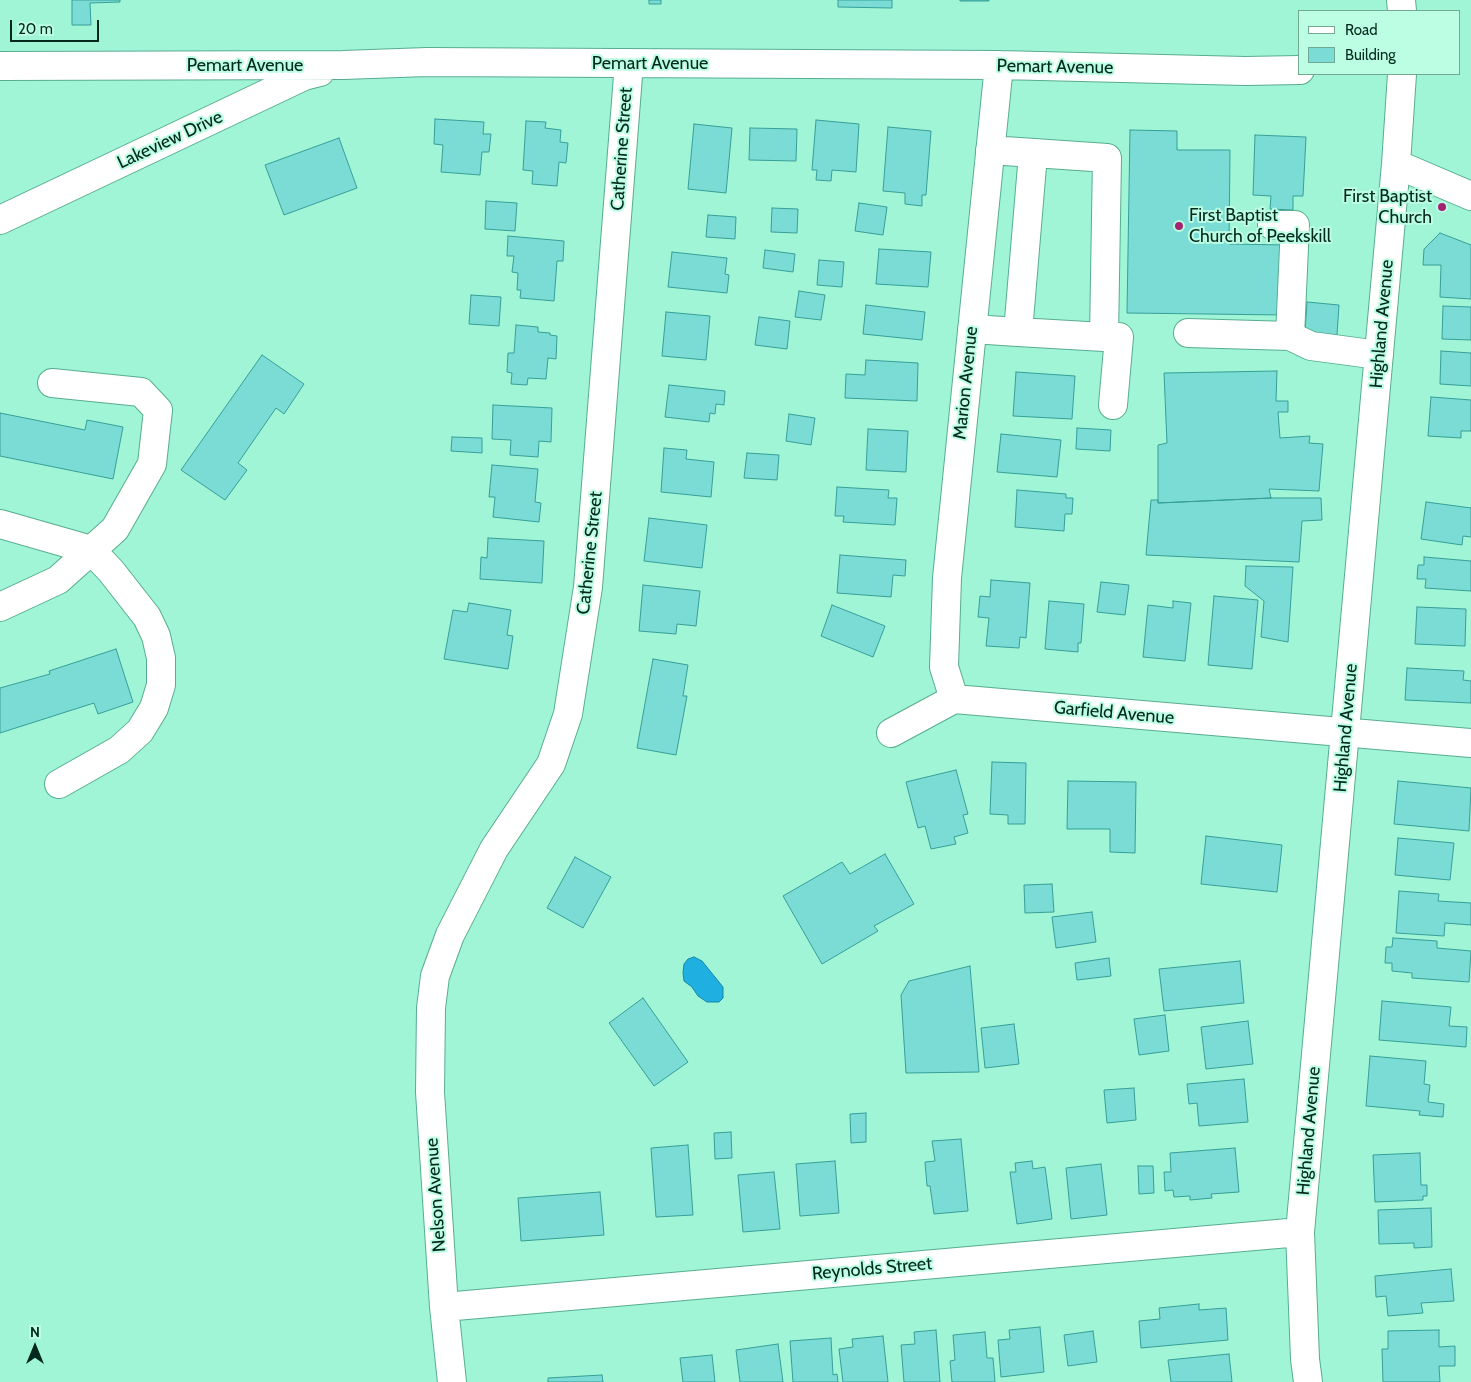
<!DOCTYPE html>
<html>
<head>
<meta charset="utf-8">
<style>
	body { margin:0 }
	#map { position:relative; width:1471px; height:1382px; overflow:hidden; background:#9ff5d5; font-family:Cabin,sans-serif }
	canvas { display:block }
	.legend { position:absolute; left:1298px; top:10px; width:162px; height:65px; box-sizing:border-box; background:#bbfee4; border:1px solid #71a995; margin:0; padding:6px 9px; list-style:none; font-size:15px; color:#03291e }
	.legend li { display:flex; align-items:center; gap:10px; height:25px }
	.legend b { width:25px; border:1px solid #71a995 }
	.north { position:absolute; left:10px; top:1322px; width:50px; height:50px; -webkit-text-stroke:4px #bbfee4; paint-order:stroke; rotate:0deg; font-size:14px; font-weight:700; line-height:20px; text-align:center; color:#03291e }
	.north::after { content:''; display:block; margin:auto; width:18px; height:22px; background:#03291e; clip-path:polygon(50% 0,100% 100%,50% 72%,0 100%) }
	.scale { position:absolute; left:10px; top:20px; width:89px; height:22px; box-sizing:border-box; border:2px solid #03291e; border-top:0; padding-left:6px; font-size:15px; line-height:18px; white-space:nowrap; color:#03291e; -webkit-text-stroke:4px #bbfee4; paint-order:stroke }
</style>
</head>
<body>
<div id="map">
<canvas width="1471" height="1382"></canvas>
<ul class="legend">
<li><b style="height:6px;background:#fff"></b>Road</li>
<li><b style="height:14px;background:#7adcd4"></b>Building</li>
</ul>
<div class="north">N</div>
<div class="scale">20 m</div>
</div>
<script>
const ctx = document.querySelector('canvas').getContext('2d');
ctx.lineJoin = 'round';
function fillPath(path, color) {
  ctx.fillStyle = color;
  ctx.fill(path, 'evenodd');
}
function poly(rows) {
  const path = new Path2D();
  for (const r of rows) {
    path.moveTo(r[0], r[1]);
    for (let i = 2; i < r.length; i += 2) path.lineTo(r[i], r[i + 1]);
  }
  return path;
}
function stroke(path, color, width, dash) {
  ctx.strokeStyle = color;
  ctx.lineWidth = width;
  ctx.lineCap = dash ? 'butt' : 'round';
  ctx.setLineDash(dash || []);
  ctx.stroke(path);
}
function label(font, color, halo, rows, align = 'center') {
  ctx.font = font + ' Cabin,sans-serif';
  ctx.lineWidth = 4;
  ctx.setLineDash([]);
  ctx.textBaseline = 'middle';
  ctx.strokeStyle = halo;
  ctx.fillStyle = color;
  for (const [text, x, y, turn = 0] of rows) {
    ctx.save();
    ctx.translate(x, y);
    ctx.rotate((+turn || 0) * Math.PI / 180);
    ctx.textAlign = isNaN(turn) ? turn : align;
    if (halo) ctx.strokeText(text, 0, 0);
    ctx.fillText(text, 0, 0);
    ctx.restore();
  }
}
const water = poly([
	[694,957,702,961,723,987,723,998,719,1002,707,1002,698,996,692,987,684,981,683,973,684,964,688,959,694,957]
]);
const building = poly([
	[72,0,120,0,120,2,90,3,91,25,72,25,72,0],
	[649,0,661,0,661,4,649,4,649,0],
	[838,0,892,0,892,8,838,7,838,0],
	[960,0,989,0,989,1,960,1,960,0],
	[435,119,484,122,483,134,491,134,489,152,482,152,480,175,441,172,443,145,434,144,435,119],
	[816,120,859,124,856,172,832,170,831,181,816,180,817,170,812,170,816,120],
	[526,121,546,122,545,128,561,130,560,142,568,143,566,163,559,162,557,186,532,184,533,171,523,170,526,121],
	[694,124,732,128,726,193,688,189,694,124],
	[888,127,931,131,926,195,922,195,922,206,905,204,905,193,883,191,888,127],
	[750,128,797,129,796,161,749,160,750,128],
	[1130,130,1177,131,1177,150,1230,150,1229,244,1286,245,1285,315,1127,313,1130,130],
	[1255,135,1306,137,1303,196,1293,196,1293,210,1270,209,1271,196,1253,195,1255,135],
	[339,138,357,188,284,215,265,165,339,138],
	[486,201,517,203,515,231,485,229,486,201],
	[859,203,887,207,883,235,855,231,859,203],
	[772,208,798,209,797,233,771,232,772,208],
	[708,215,736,217,735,239,706,237,708,215],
	[1440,233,1471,245,1471,299,1440,297,1441,265,1423,265,1424,249,1440,233],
	[508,236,564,241,563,261,557,261,554,301,520,298,521,290,517,290,518,273,512,272,514,256,507,256,508,236],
	[879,249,931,252,928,287,876,284,879,249],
	[765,250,795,254,793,272,763,268,765,250],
	[672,252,727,258,725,274,729,275,727,293,668,287,672,252],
	[819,260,844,262,842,287,817,285,819,260],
	[799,291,825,295,821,320,795,317,799,291],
	[471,295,501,297,499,326,469,324,471,295],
	[1307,302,1339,305,1337,335,1305,332,1307,302],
	[866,305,925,312,922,340,863,334,866,305],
	[1443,306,1471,307,1471,340,1442,339,1443,306],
	[666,312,710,316,706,360,662,356,666,312],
	[759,317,790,321,787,349,755,345,759,317],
	[516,325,538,327,538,332,550,333,550,335,557,336,556,359,548,358,546,379,528,378,527,385,511,384,512,373,507,372,508,353,514,353,516,325],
	[1441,351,1471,353,1471,386,1440,384,1441,351],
	[262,355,304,384,284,414,276,408,238,463,247,470,225,500,181,470,262,355],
	[866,360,918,363,917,401,845,398,846,374,865,375,866,360],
	[1277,371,1276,401,1288,401,1288,412,1278,412,1280,438,1310,436,1309,443,1323,444,1319,491,1269,489,1271,498,1158,503,1158,445,1167,443,1164,373,1277,371],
	[1016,372,1075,376,1072,419,1013,416,1016,372],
	[669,385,725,391,724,405,716,404,715,414,710,413,709,422,665,417,669,385],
	[1431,397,1471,400,1471,431,1461,431,1461,438,1428,436,1431,397],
	[493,405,552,408,551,442,539,441,538,457,510,455,511,440,492,439,493,405],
	[0,413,85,430,87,420,123,427,113,479,0,456,0,413],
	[789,414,815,418,811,445,786,441,789,414],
	[1077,428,1111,430,1110,451,1076,449,1077,428],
	[868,429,908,431,906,472,866,470,868,429],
	[1001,434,1061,440,1057,477,997,472,1001,434],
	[452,437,482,438,482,453,451,451,452,437],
	[664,448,687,450,686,459,714,462,711,497,661,492,664,448],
	[747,453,779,455,777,480,744,478,747,453],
	[492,465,538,469,535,502,541,503,539,522,493,517,495,497,489,497,492,465],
	[837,487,889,490,888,498,897,498,895,525,843,522,844,516,835,516,837,487],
	[1017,490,1066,494,1066,498,1073,498,1072,514,1065,514,1064,531,1015,527,1017,490],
	[1271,498,1321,498,1322,520,1302,521,1299,562,1146,555,1151,500,1158,500,1158,503,1271,498],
	[1426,502,1471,508,1471,537,1463,536,1462,545,1421,539,1426,502],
	[649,518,707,525,702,568,644,561,649,518],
	[488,538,544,541,542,583,480,579,481,557,487,558,488,538],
	[840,555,906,560,905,576,893,575,891,597,837,593,840,555],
	[1424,557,1471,561,1471,591,1425,588,1426,579,1417,579,1418,565,1424,565,1424,557],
	[1246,566,1293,567,1288,642,1261,637,1264,601,1245,586,1246,566],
	[991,580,1030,583,1026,638,1020,637,1019,648,986,646,989,618,978,617,980,596,990,597,991,580],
	[1101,582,1129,585,1125,615,1097,612,1101,582],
	[643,585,700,591,696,626,677,624,676,634,639,631,643,585],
	[1214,596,1258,600,1252,669,1208,665,1214,596],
	[1049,601,1084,604,1081,643,1078,643,1078,652,1045,649,1049,601],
	[1173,601,1191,603,1185,661,1143,657,1148,605,1173,608,1173,601],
	[469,603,511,610,507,635,513,636,508,669,444,659,453,610,467,612,469,603],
	[832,605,885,626,873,657,821,636,832,605],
	[1417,607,1466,609,1465,646,1415,644,1417,607],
	[116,649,133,702,98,714,94,703,0,733,0,688,50,674,49,671,116,649],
	[653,659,688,665,683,696,687,696,676,755,637,748,653,659],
	[1407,668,1464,671,1463,680,1471,681,1471,703,1405,700,1407,668],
	[992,762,1026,763,1025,824,1008,824,1008,815,990,814,992,762],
	[956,770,968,814,963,815,968,833,954,837,956,844,931,849,925,826,918,828,906,782,956,770],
	[1068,781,1136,782,1135,853,1110,852,1110,829,1067,829,1068,781],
	[1398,781,1471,788,1469,831,1394,824,1398,781],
	[1206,836,1282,845,1277,892,1201,884,1206,836],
	[1398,838,1454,843,1450,880,1395,875,1398,838],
	[885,854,914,904,874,926,878,931,822,964,783,896,842,862,850,874,885,854],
	[575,857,611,877,583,928,547,908,575,857],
	[1052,884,1054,912,1025,913,1024,885,1052,884],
	[1399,891,1439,894,1438,901,1471,903,1471,925,1445,923,1444,936,1396,933,1399,891],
	[1092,912,1096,942,1056,948,1052,917,1092,912],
	[1393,938,1437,941,1437,948,1471,951,1469,982,1412,978,1412,973,1392,971,1392,963,1385,963,1386,947,1392,947,1393,938],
	[1109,958,1111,976,1077,980,1075,963,1109,958],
	[1240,961,1244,1003,1164,1011,1159,969,1240,961],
	[970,966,979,1072,906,1073,901,995,909,981,970,966],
	[643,998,688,1062,654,1086,609,1023,643,998],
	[1382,1001,1451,1007,1449,1026,1467,1027,1466,1047,1379,1040,1382,1001],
	[1165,1015,1169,1051,1139,1055,1134,1019,1165,1015],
	[1248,1021,1253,1064,1206,1069,1201,1027,1248,1021],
	[1014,1024,1019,1064,985,1068,981,1028,1014,1024],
	[1370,1056,1426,1061,1424,1084,1430,1085,1428,1102,1444,1104,1443,1117,1419,1115,1420,1111,1366,1106,1370,1056],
	[1244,1079,1248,1122,1199,1126,1197,1103,1189,1104,1187,1084,1244,1079],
	[1134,1088,1136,1120,1107,1123,1104,1090,1134,1088],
	[866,1113,866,1142,851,1143,850,1114,866,1113],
	[731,1132,732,1158,715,1159,714,1133,731,1132],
	[961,1139,968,1211,934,1214,930,1186,927,1186,925,1162,935,1161,932,1141,961,1139],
	[688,1145,693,1215,656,1217,651,1148,688,1145],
	[1235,1148,1239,1192,1211,1194,1212,1198,1190,1200,1190,1196,1174,1197,1173,1190,1165,1191,1164,1172,1171,1172,1170,1153,1235,1148],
	[1420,1153,1421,1185,1427,1185,1427,1196,1423,1196,1423,1200,1375,1202,1373,1155,1420,1153],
	[835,1161,839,1213,800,1216,796,1164,835,1161],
	[1032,1161,1033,1169,1045,1167,1052,1219,1017,1224,1010,1172,1016,1172,1015,1163,1032,1161],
	[1101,1164,1107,1215,1071,1219,1066,1168,1101,1164],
	[1138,1166,1153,1166,1154,1193,1139,1194,1138,1166],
	[774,1172,780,1229,743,1232,738,1175,774,1172],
	[600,1192,604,1235,521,1241,518,1198,600,1192],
	[1431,1208,1432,1247,1414,1248,1414,1243,1379,1244,1378,1210,1431,1208],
	[1451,1269,1454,1301,1421,1303,1423,1313,1388,1316,1386,1296,1376,1297,1375,1276,1451,1269],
	[1199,1304,1199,1310,1226,1308,1228,1340,1141,1348,1139,1321,1160,1319,1159,1308,1199,1304],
	[1040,1327,1044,1372,1001,1377,998,1340,1010,1339,1009,1330,1040,1327],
	[936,1330,940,1382,904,1382,901,1345,915,1344,914,1332,936,1330],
	[1439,1330,1439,1347,1455,1346,1455,1366,1439,1366,1440,1382,1383,1382,1382,1349,1388,1349,1388,1331,1439,1330],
	[1093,1331,1097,1362,1068,1366,1064,1335,1093,1331],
	[985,1332,987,1358,993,1358,995,1382,952,1382,950,1361,955,1360,953,1335,985,1332],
	[883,1336,888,1382,843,1382,839,1349,853,1347,852,1339,883,1336],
	[831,1338,833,1375,837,1374,838,1382,793,1382,790,1341,831,1338],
	[778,1344,783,1382,740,1382,736,1350,778,1344],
	[1229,1354,1232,1382,1171,1382,1168,1360,1229,1354],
	[712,1355,715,1382,683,1382,680,1358,712,1355],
	[602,1375,603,1382,548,1382,548,1378,602,1375]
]);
const minor = poly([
	[1401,0,1402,11],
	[0,66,343,65,427,62,999,65,1245,71,1300,70],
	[990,150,1107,158,1104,337,1018,332],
	[1396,164,1471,196],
	[0,220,304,76,320,72],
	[1272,225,1295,225,1290,336],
	[972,329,1018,332,1033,154],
	[1188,333,1290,336,1311,346,1379,355],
	[1104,337,1119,337,1113,405],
	[0,524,91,550,111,571,147,617,156,636,161,658,161,685,154,708,140,731,119,750,59,784],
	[0,607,58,580,115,529,152,464,158,410,141,392,52,383],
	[954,699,944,667,947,578,999,65],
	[891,733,954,699,1471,743],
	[444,1307,1300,1232],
	[452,1382,444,1307,430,1092,431,1008,435,976,450,935,494,849,551,764,568,714,588,587,629,63],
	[1308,1382,1305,1359,1300,1232,1396,164,1402,74]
]);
const markers = [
	[1442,207,5,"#a52472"],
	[1179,226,5,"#a52472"]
];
const streetNames = [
	["Pemart Avenue",650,64],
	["Pemart Avenue",245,66],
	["Pemart Avenue",1055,67,1],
	["Lakeview Drive",170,140,-25],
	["Catherine Street",622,149,-86],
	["Highland Avenue",1382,324,-85],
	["Marion Avenue",966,383,-84],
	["Catherine Street",590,553,-84],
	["Garfield Avenue",1114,713,5],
	["Highland Avenue",1346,728,-85],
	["Highland Avenue",1309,1131,-85],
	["Nelson Avenue",436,1195,-94],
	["Reynolds Street",872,1269,-5]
];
const poiNames = [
	["First Baptist",1432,197],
	["Church",1432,218],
	["First Baptist",1189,216,"left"],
	["Church of Peekskill",1189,237,"left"]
];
fillPath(water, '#20afe1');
stroke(water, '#1787a6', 1);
fillPath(building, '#7adcd4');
stroke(building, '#379f98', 1);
stroke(minor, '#58ad90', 30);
stroke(minor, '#fff', 28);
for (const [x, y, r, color] of markers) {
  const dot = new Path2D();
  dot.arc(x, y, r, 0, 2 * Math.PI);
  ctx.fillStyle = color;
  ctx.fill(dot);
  stroke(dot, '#bbfee4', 2);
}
label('18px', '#03291e', '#bbfee4', streetNames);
label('18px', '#03291e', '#bbfee4', poiNames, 'right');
</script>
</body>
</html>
